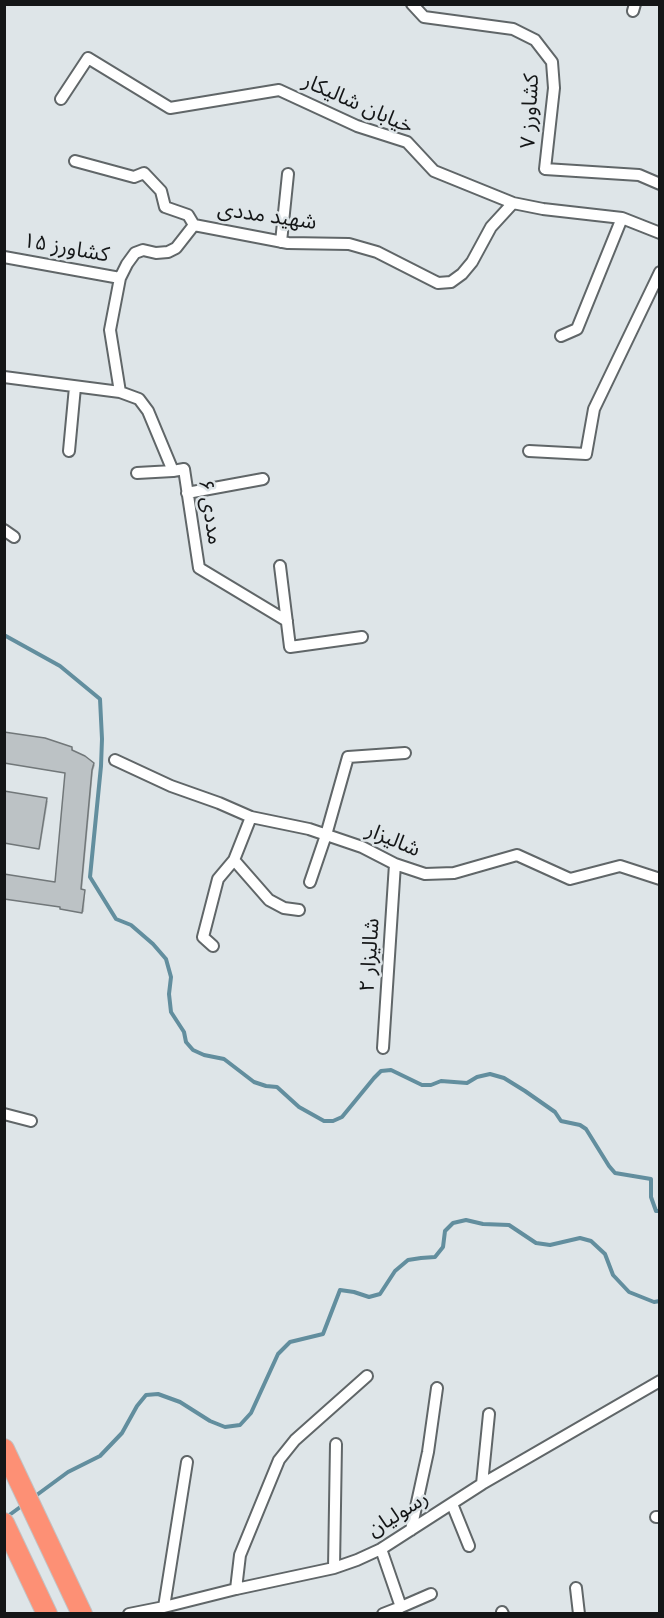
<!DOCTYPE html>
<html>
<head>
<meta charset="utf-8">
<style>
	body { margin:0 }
	#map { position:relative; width:664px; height:1618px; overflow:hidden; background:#dee5e8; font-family:"Roboto Serif",serif }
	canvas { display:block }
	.frame { position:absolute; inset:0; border:6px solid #141617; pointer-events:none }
</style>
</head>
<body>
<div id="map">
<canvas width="664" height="1618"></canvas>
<div class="frame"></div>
</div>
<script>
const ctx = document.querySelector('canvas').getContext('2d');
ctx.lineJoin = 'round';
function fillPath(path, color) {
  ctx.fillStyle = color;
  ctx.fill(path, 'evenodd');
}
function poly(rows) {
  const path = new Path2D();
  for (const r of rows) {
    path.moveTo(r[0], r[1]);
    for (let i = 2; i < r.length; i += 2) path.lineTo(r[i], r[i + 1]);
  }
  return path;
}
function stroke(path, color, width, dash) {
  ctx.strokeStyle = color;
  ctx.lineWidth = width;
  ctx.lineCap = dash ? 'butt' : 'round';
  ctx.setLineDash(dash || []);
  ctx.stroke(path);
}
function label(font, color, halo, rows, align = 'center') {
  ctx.font = font + ' "Roboto Serif","Noto Sans Arabic",serif';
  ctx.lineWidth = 5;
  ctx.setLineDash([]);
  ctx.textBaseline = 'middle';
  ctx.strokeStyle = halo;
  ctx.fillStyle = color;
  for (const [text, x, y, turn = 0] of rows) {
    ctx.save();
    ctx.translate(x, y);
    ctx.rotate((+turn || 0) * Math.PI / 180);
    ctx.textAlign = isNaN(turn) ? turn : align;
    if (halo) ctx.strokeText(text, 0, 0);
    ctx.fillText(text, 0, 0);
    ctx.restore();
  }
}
const shadow = poly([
	[72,748,73,749,73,752,86,759,95,765,93,771,82,891,85,892,84,912,61,909,57,884],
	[46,800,48,801,40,849,4,843]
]);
const stream = poly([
	[4,635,60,666,100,699,102,739,101,766,90,877,116,919,131,925,153,944,166,959,171,977,169,994,171,1012,184,1032,186,1042,193,1050,204,1055,224,1059,254,1082,266,1086,277,1087,299,1107,324,1121,333,1121,342,1117,374,1078,381,1071,391,1070,422,1085,431,1085,441,1081,467,1083,477,1077,490,1074,504,1078,525,1091,555,1112,561,1121,580,1125,586,1129,609,1166,615,1173,651,1179,651,1197,656,1211,660,1211],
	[34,1497,68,1472,100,1456,122,1433,137,1406,146,1395,158,1394,180,1402,210,1421,225,1427,240,1425,251,1413,278,1354,290,1342,323,1334,340,1290,354,1292,369,1297,380,1294,395,1271,408,1260,421,1258,435,1257,443,1247,445,1231,453,1223,466,1220,483,1224,509,1225,536,1243,550,1245,580,1238,591,1241,605,1254,613,1275,629,1292,654,1302,660,1301],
	[8,1516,23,1505]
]);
const building = poly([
	[4,732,45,738,72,747,72,750,85,756,94,763,92,770,81,889,85,890,82,913,60,909,60,907,4,899,4,874,55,882,65,773,4,763,4,732],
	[4,791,47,798,39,849,4,843,4,791]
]);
const street = poly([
	[412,4,424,17,513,29,535,40,552,62,554,88,545,169,639,175,660,184],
	[633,11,635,4],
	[61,99,88,58,170,108,279,90,357,126,407,142,434,171,513,203,543,209,622,218,660,233],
	[75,161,134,177,144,173,161,191,165,207,188,215,194,225],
	[281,242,288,174],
	[4,257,120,278],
	[561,336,577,329,622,218],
	[4,377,120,392,110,330,120,278,127,264,135,253,143,250,156,253,168,252,176,248,194,225,288,243,349,244,377,252,438,283,451,282,462,274,472,262,491,227,513,203],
	[120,392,139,399,148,411,173,471,184,469,199,568,287,621],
	[69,451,75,387],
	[529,451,586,454,594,409,660,272],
	[137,473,173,471],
	[187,493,263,479],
	[4,530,14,537],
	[280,566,290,647,362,637],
	[115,760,171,786,219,803,251,817,309,829,362,847,395,864,425,874,454,873,517,855,570,879,620,866,660,879],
	[234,860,269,900,284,908,299,910],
	[310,882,326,835,348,757,405,753],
	[213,946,203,937,218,879,234,860,251,817],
	[383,1048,395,864],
	[4,1114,31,1121],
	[482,1484,489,1414],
	[452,1504,469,1546],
	[656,1517,660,1517],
	[411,1530,428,1452,437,1388],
	[381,1549,401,1607],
	[334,1568,336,1444],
	[576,1588,579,1614],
	[236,1589,240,1555,279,1460,295,1440,367,1376],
	[164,1607,187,1462],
	[502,1612,503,1614],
	[129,1614,164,1607,236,1589,334,1568,357,1560,381,1549,482,1484,660,1381],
	[383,1614,401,1607,431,1594]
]);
const highway = poly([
	[4,1449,82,1614],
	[4,1523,47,1614]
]);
const streetNames = [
	["خیابان شالیکار",358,104,24],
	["کشاورز ۷",530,111,-87],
	["شهید مددی",267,216,8],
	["کشاورز ۱۵",66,248,10],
	["مددی ۶",210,512,81],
	["شالیزار",393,840,23],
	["شالیزار ۲",370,955,-86],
	["رسولیان",398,1514,-32]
];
fillPath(shadow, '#0003');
stroke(stream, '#628e9e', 4);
fillPath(building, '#bcc2c5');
stroke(building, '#717779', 1.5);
stroke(street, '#606668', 14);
stroke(highway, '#c2c2c3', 22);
stroke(street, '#fff', 10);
stroke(highway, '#fd9075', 20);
label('21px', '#141617', '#dee5e8', streetNames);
</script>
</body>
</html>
